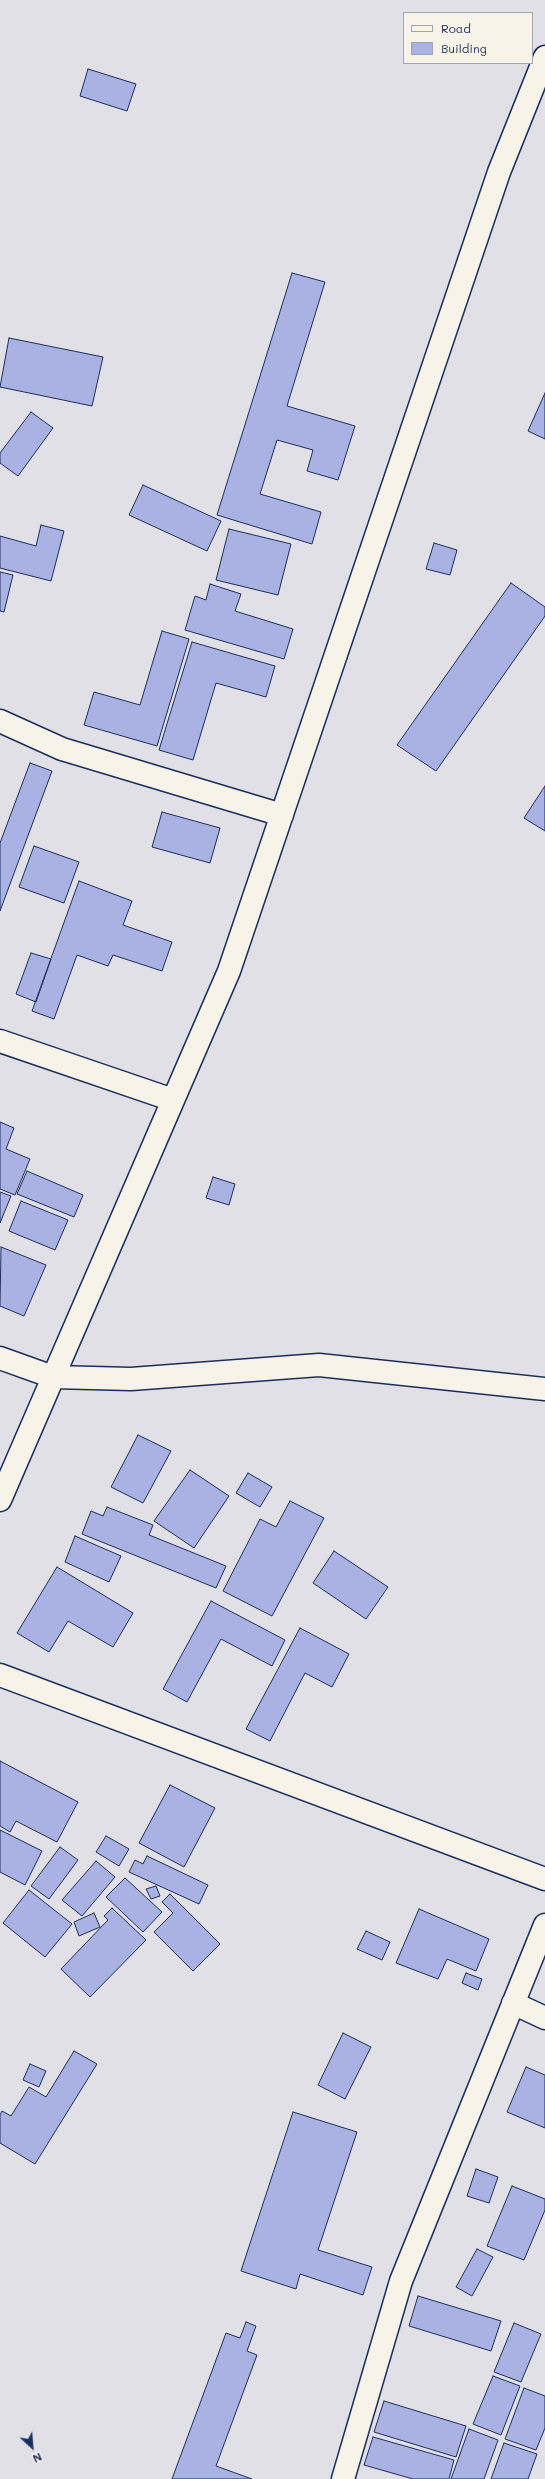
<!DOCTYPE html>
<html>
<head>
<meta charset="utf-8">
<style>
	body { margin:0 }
	#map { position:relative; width:545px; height:2479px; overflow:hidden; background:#e0e0e6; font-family:Mali,sans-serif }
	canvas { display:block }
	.legend { position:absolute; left:403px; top:12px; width:130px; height:52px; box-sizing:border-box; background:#f7f3e8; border:1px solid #9fa5b1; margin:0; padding:5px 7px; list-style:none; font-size:12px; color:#1b2f5e }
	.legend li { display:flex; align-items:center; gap:8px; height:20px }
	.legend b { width:20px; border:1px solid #9fa5b1 }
	.north { position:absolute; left:12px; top:2427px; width:40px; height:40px; -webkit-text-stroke:3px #f7f3e8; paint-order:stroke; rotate:154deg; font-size:11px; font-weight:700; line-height:16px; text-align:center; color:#1b2f5e }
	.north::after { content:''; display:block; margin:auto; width:14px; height:18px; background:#1b2f5e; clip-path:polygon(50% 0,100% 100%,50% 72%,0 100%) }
</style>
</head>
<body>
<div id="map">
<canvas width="545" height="2479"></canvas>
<ul class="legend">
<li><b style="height:5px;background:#f7f3e8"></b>Road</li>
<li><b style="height:11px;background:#aab2e3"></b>Building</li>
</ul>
<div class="north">N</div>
</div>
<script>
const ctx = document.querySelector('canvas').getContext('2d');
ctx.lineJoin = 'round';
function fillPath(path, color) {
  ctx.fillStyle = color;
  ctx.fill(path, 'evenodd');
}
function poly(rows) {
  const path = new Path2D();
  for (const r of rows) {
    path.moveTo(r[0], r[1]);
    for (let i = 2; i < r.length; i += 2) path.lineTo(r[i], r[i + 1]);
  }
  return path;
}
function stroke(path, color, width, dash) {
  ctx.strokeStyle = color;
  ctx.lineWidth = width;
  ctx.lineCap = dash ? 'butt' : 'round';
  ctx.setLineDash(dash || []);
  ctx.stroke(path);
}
const building = poly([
	[88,69,136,84,127,111,80,96,88,69],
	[292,273,325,282,287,406,355,426,338,480,307,471,313,450,277,440,260,494,321,512,312,544,217,515,292,273],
	[9,338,103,357,92,406,0,387,9,338],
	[545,393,545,439,528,431,545,393],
	[31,412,53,428,18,476,0,463,0,453,31,412],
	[143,485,221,521,207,551,129,515,143,485],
	[41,525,64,531,51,581,0,568,0,536,36,546,41,525],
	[229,529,291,544,278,595,216,580,229,529],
	[434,543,457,550,450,575,426,569,434,543],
	[0,572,13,575,4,612,0,611,0,572],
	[511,583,545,607,545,616,436,771,397,745,511,583],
	[210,584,241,594,235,611,293,629,284,659,185,630,195,596,206,600,210,584],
	[162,631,189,639,157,746,84,725,94,692,140,705,162,631],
	[192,642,275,666,266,697,216,683,193,760,159,750,192,642],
	[30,763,52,771,0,911,0,843,30,763],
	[545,786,545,831,524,818,545,786],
	[162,812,220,828,210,863,152,847,162,812],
	[34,846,79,862,64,903,19,887,34,846],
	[79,881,132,901,123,925,172,942,162,971,113,955,108,966,77,955,54,1019,32,1011,79,881],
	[31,953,51,959,36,1002,16,994,31,953],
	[0,1122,14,1128,6,1149,30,1159,15,1195,0,1189,0,1122],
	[27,1171,83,1195,74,1217,17,1194,27,1171],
	[213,1177,235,1184,229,1205,206,1198,213,1177],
	[0,1192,11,1196,0,1223,0,1192],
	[21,1201,68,1220,55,1250,9,1231,21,1201],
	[1,1247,46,1265,24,1316,0,1306,1,1247],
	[138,1435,171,1451,143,1503,111,1487,138,1435],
	[190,1470,229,1496,194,1548,154,1521,190,1470],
	[248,1473,272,1487,260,1507,236,1493,248,1473],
	[290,1501,324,1518,272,1616,223,1591,260,1519,276,1527,290,1501],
	[107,1507,153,1525,149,1535,226,1566,216,1588,82,1534,91,1511,103,1516,107,1507],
	[75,1536,121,1556,109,1582,65,1562,75,1536],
	[334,1551,388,1587,366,1619,313,1583,334,1551],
	[57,1567,133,1613,113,1647,68,1621,49,1652,17,1633,57,1567],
	[211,1601,285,1640,272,1666,221,1639,187,1702,163,1689,211,1601],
	[300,1628,349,1654,332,1687,305,1673,270,1741,246,1729,300,1628],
	[0,1761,78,1802,57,1842,16,1821,10,1832,0,1826,0,1761],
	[170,1785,215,1808,184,1867,139,1843,170,1785],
	[0,1830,42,1851,25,1885,0,1872,0,1830],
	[106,1836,129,1849,119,1866,96,1852,106,1836],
	[60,1847,78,1860,49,1899,31,1886,60,1847],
	[147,1856,208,1885,199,1904,129,1872,135,1860,143,1864,147,1856],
	[96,1861,115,1877,82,1916,62,1900,96,1861],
	[125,1878,162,1912,143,1932,106,1897,125,1878],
	[156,1886,160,1896,151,1899,146,1889,156,1886],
	[29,1890,72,1924,45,1957,3,1923,29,1890],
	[170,1894,220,1944,193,1971,154,1932,173,1913,162,1902,170,1894],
	[112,1908,146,1940,90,1997,61,1969,108,1920,104,1916,112,1908],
	[419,1909,489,1939,476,1971,447,1959,438,1979,396,1963,419,1909],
	[94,1913,100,1927,79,1936,74,1922,94,1913],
	[366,1931,390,1942,382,1960,357,1949,366,1931],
	[466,1973,482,1979,478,1990,462,1983,466,1973],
	[343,2033,371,2047,345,2099,318,2085,343,2033],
	[74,2051,97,2064,35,2164,0,2143,0,2115,2,2111,11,2116,29,2087,46,2097,74,2051],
	[30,2064,46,2071,39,2087,23,2080,30,2064],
	[526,2067,545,2075,545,2128,507,2112,526,2067],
	[293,2112,357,2132,318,2250,372,2267,363,2295,300,2274,296,2289,241,2271,293,2112],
	[476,2169,498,2177,489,2203,467,2196,476,2169],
	[512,2186,545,2199,545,2210,524,2260,487,2246,512,2186],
	[477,2249,493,2257,472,2296,456,2287,477,2249],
	[418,2296,501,2321,491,2351,409,2326,418,2296],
	[246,2322,256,2326,247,2351,257,2355,216,2466,252,2479,172,2479,226,2333,240,2338,246,2322],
	[514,2323,541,2334,521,2382,494,2372,514,2323],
	[493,2376,520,2386,501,2435,473,2424,493,2376],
	[524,2388,545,2396,545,2428,536,2450,505,2439,524,2388],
	[384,2401,466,2426,456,2457,374,2432,384,2401],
	[469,2429,498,2440,484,2479,451,2479,469,2429],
	[373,2437,454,2460,449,2479,413,2479,364,2465,373,2437],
	[504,2443,537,2454,528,2479,491,2479,504,2443]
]);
const minor = poly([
	[0,721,62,749,282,815],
	[0,1041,173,1100],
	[0,1358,53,1377,131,1379,319,1365,545,1389],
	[0,1500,229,971,499,172,545,57],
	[0,1675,545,1879],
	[513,2003,545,2018],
	[343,2479,401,2281,545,1925]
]);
fillPath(building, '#aab2e3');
stroke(building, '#1b2f5e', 1);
stroke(minor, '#1b2f5e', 25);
stroke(minor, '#f7f3e8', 22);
</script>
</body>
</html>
